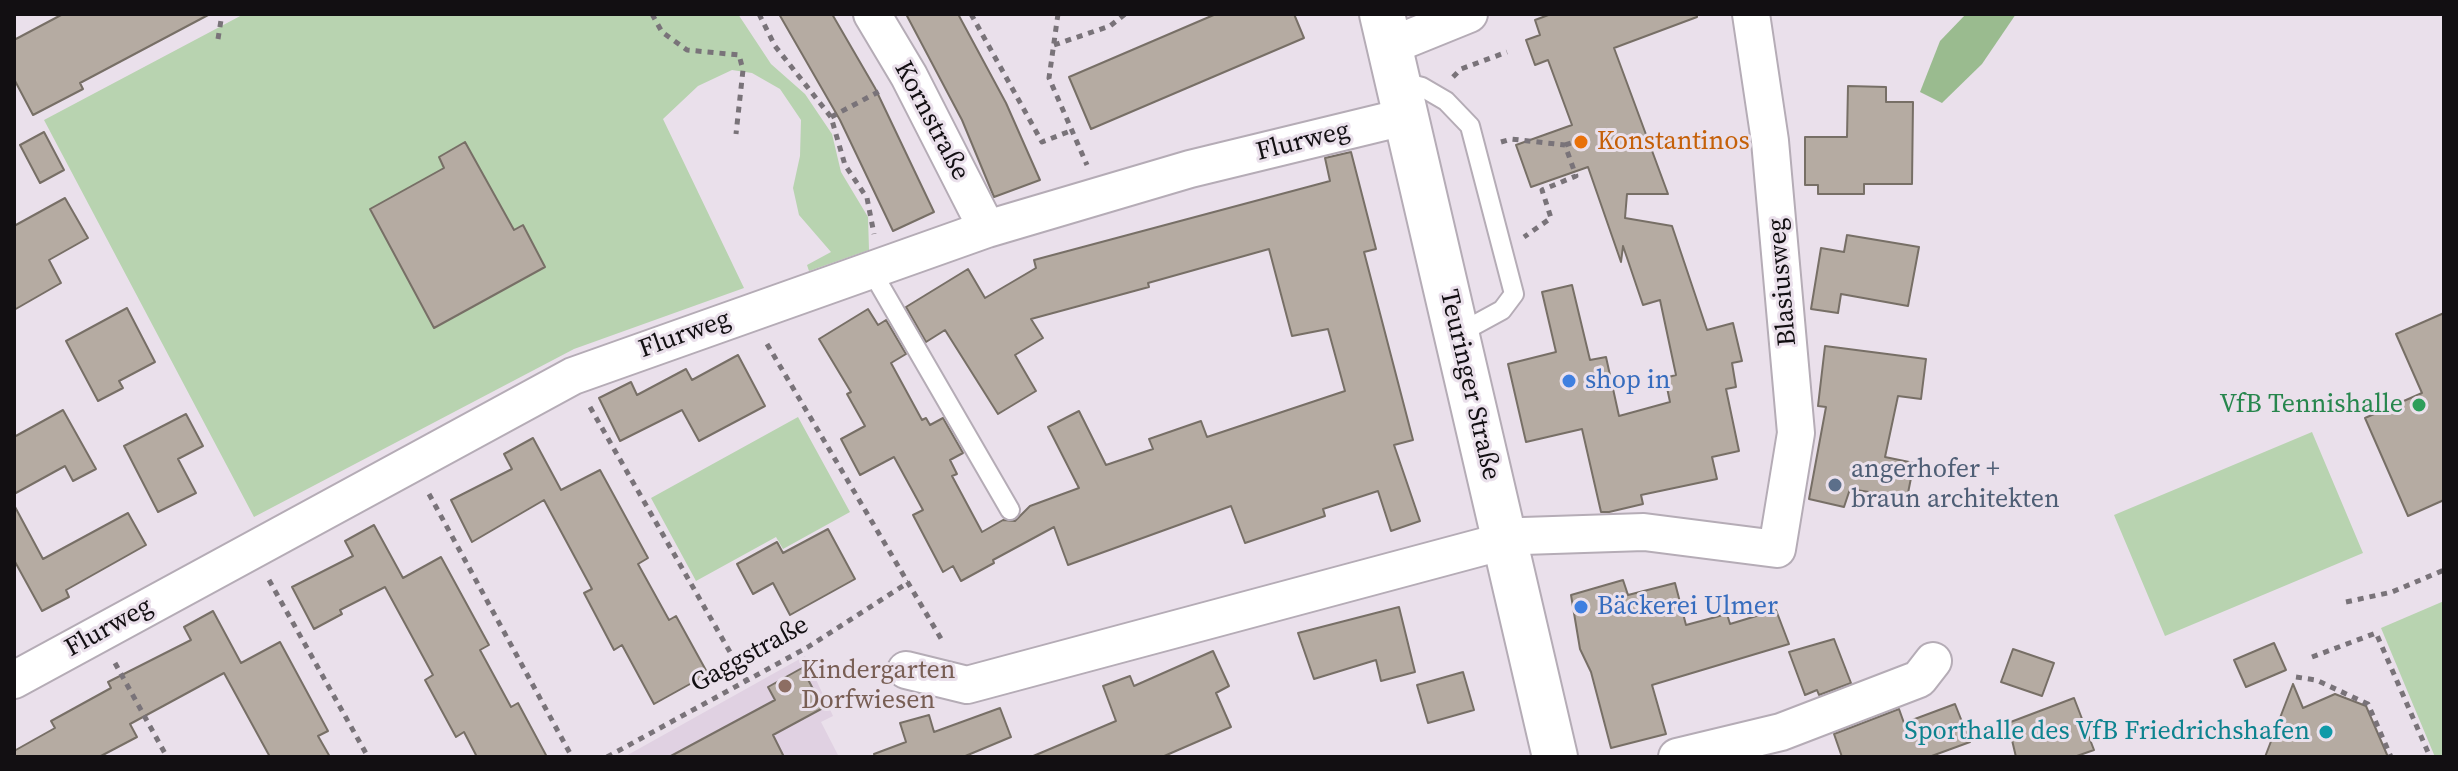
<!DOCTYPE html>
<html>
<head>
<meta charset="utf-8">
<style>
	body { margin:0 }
	#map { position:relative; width:2458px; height:771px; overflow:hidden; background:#eae0eb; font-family:"Source Serif 4",serif }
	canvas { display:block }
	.frame { position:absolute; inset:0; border:16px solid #120f12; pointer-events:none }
</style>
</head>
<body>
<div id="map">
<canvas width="2458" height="771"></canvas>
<div class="frame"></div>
</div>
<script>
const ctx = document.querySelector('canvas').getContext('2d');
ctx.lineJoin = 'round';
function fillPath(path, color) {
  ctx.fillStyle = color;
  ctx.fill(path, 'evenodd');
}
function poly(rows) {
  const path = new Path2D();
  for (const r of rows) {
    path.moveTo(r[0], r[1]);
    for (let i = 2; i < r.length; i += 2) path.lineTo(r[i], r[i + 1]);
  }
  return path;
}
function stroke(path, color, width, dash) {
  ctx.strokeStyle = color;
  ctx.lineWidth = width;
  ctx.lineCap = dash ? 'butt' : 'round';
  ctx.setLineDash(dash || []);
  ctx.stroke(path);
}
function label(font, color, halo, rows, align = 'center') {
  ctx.font = font + ' "Source Serif 4",serif';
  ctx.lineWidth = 6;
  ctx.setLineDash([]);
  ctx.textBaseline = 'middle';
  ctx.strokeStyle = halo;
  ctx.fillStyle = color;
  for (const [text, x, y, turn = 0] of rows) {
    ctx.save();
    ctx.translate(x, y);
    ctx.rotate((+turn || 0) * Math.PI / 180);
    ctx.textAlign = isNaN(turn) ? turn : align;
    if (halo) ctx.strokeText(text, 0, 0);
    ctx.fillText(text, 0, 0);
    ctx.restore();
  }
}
const built = poly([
	[805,656,833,716,821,722,839,757,624,757]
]);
const green = poly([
	[244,14,738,14,771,64,805,94,832,134,841,172,868,217,869,250,809,271,807,265,831,252,799,215,793,188,800,156,801,120,780,89,752,73,732,70,698,86,663,119,744,288,574,349,254,517,44,120],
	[798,417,850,512,783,549,776,537,696,581,651,498],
	[2312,432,2363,553,2165,636,2114,515],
	[2444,601,2444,757,2435,757,2381,628]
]);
const forest = poly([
	[1966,14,2016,14,1982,64,1942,103,1920,92,1940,41]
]);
const building = poly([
	[63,14,210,14,80,83,83,89,33,115,14,79,14,40,63,14],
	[779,14,832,14,875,88,934,212,893,231,840,120,779,14],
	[906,14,958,14,1006,103,1040,180,994,197,962,120,906,14],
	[1216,14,1294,14,1304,38,1091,129,1069,77,1216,14],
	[1551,14,1697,14,1697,17,1614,48,1668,194,1627,194,1625,218,1672,226,1707,330,1733,323,1742,361,1732,363,1736,387,1726,389,1739,451,1712,457,1717,479,1641,495,1643,504,1609,512,1601,512,1582,429,1526,442,1508,364,1556,352,1542,292,1572,285,1590,360,1606,357,1619,416,1670,402,1665,378,1676,375,1660,300,1643,305,1623,246,1621,262,1588,167,1531,187,1516,145,1572,125,1548,60,1535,65,1526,40,1540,35,1535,20,1551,14],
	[1848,86,1886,87,1886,102,1913,102,1912,184,1864,184,1864,194,1818,194,1818,185,1805,185,1805,137,1847,137,1848,86],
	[44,132,64,170,40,183,20,145,44,132],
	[465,142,514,230,523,225,545,267,434,328,370,209,444,168,439,157,465,142],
	[1351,152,1376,249,1364,252,1413,440,1394,445,1420,521,1391,531,1378,491,1323,509,1325,516,1245,543,1231,506,1068,565,1054,527,993,560,994,563,961,581,953,566,943,572,913,515,923,510,894,457,860,475,841,439,865,426,847,394,851,392,819,339,868,309,878,325,886,320,906,354,891,363,922,420,926,418,930,425,943,418,963,453,950,460,957,474,952,476,982,532,1003,520,1015,521,1030,506,1079,488,1048,427,1079,411,1106,465,1153,449,1149,439,1201,421,1207,437,1345,391,1328,329,1292,336,1269,249,1148,283,1149,287,1031,319,1043,338,1015,355,1036,391,998,414,945,330,926,342,906,307,968,269,985,298,1036,268,1034,260,1330,181,1325,158,1351,152],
	[65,198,88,238,49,260,61,283,14,310,14,226,65,198],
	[1847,235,1919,247,1908,306,1841,294,1838,313,1811,309,1821,248,1844,252,1847,235],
	[127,308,155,362,119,381,123,388,98,401,66,341,127,308],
	[2444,313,2444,500,2408,516,2365,418,2422,393,2396,334,2444,313],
	[1825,346,1926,359,1921,399,1898,396,1885,457,1914,463,1907,498,1850,489,1844,507,1809,499,1826,407,1818,406,1825,346],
	[738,355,765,406,699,441,682,410,620,441,599,398,631,382,637,395,686,369,692,380,738,355],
	[63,410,96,469,73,481,65,466,14,494,14,437,63,410],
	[186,414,203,446,178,459,196,493,158,512,124,446,186,414],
	[533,438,561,490,600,470,648,558,638,564,669,620,676,616,708,674,654,704,622,645,614,650,584,593,592,589,544,500,472,542,451,500,512,469,504,454,533,438],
	[14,505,43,559,128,513,146,545,66,590,69,597,42,611,14,560,14,505],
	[374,525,403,578,441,557,489,645,480,650,511,707,518,703,547,757,477,757,464,732,456,737,425,680,433,675,385,587,340,610,342,614,314,629,292,587,353,556,345,541,374,525],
	[828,529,855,579,790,615,773,583,753,594,737,564,777,542,783,553,828,529],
	[1623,580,1628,595,1675,583,1686,625,1727,614,1730,624,1776,610,1789,644,1652,685,1666,734,1611,748,1591,672,1580,649,1571,595,1623,580],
	[1399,607,1415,672,1381,681,1376,660,1314,679,1298,633,1399,607],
	[213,611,241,663,280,642,328,731,318,736,330,757,270,757,224,673,130,724,137,737,99,757,14,757,14,751,55,728,51,721,111,688,108,682,191,640,184,627,213,611],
	[1834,639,1851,683,1819,695,1817,690,1805,695,1789,652,1834,639],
	[2274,643,2286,670,2246,687,2234,660,2274,643],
	[2013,649,2054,663,2042,696,2001,682,2013,649],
	[1213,651,1229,686,1216,693,1231,727,1162,757,1031,757,1116,721,1103,686,1130,676,1134,686,1213,651],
	[802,668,823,708,773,735,784,757,669,757,775,700,768,687,802,668],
	[1463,672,1474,710,1428,723,1417,685,1463,672],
	[2293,684,2303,708,2335,694,2366,706,2388,757,2265,757,2293,684],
	[2074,698,2094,750,2074,757,2016,757,2008,723,2074,698],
	[1955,704,1970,742,1929,757,1842,757,1834,734,1899,709,1904,723,1955,704],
	[1000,708,1011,737,963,757,875,757,874,754,906,742,900,723,929,715,934,732,1000,708]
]);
const path = poly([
	[652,14,662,32,687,50,739,55,743,70,736,134],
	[759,14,775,46,831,117,845,165,867,198,874,234],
	[971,14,1042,142,1073,130],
	[1058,14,1049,78,1087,165],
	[218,39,222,14],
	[1054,45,1110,26,1125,14],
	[1453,77,1461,69,1507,52],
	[831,117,880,91],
	[1501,142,1511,139,1565,145,1576,176,1542,190,1551,218,1524,237],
	[1565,145,1578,141],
	[767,344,943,642],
	[590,407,746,680],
	[429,494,572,757],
	[269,580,368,757],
	[2346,602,2392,592,2444,570],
	[2312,657,2376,633,2430,757],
	[115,663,167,757],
	[2296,677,2316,680,2368,704,2391,757],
	[607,757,808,647,909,582]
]);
const lane = poly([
	[1399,81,1422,87,1446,101,1470,126,1514,294,1502,310,1458,334],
	[871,270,1010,510]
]);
const street = poly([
	[872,14,909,76,987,229],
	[1390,46,1469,14],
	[906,670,967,685,1523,536,1644,532,1777,549,1796,433,1770,141,1751,14],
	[14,680,573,376,987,229,1190,169,1408,116],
	[1677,757,1781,732,1919,679,1933,661]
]);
const secondary = poly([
	[1382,14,1555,757]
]);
const markers = [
	[1581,142,8,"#e8710a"],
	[1569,381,8,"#3f7fe0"],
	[2419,405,8,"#2e9e5b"],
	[1835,485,8,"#5c6f8a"],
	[1581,607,8,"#3f7fe0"],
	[785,686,8,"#8d6e63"],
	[2326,732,8,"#0f9aa8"]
];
const streetNames = [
	["Kornstraße",931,121,62],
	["Flurweg",1303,142,-14],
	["Blasiusweg",1783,282,-95],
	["Flurweg",685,335,-20],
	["Teuringer Straße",1469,385,77],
	["Flurweg",109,628,-29],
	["Gaggstraße",750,655,-29]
];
const foodNames = [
	["Konstantinos",1597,142]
];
const shopNames = [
	["shop in",1585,381],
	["Bäckerei Ulmer",1597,607]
];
const leisureNames = [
	["VfB Tennishalle",2403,405]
];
const serviceNames = [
	["angerhofer +",1851,470],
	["braun architekten",1851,500]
];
const educationNames = [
	["Kindergarten",801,671],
	["Dorfwiesen",801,701]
];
const cultureNames = [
	["Sporthalle des VfB Friedrichshafen",2310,732]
];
fillPath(built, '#e0d1e2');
fillPath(green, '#b8d3b0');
fillPath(forest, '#9abb8f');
fillPath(building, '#b5aba2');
stroke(building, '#776f66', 2);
stroke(lane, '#b5acb6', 22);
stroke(street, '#b5acb6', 40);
stroke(secondary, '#b5acb6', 48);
stroke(path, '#797379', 5, [6, 6]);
stroke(lane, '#fff', 18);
stroke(street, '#fff', 36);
stroke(secondary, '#fff', 44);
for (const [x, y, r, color] of markers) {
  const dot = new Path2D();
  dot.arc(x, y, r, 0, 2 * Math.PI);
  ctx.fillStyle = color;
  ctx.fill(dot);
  stroke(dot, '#eae0eb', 3);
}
label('26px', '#120f12', '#eae0eb', streetNames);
label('26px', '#c56008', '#eae0eb', foodNames, 'left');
label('26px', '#366cbe', '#eae0eb', shopNames, 'left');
label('26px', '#27864d', '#eae0eb', leisureNames, 'right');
label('26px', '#4e5e75', '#eae0eb', serviceNames, 'left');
label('26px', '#785e54', '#eae0eb', educationNames, 'left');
label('26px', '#0d838f', '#eae0eb', cultureNames, 'right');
</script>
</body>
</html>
